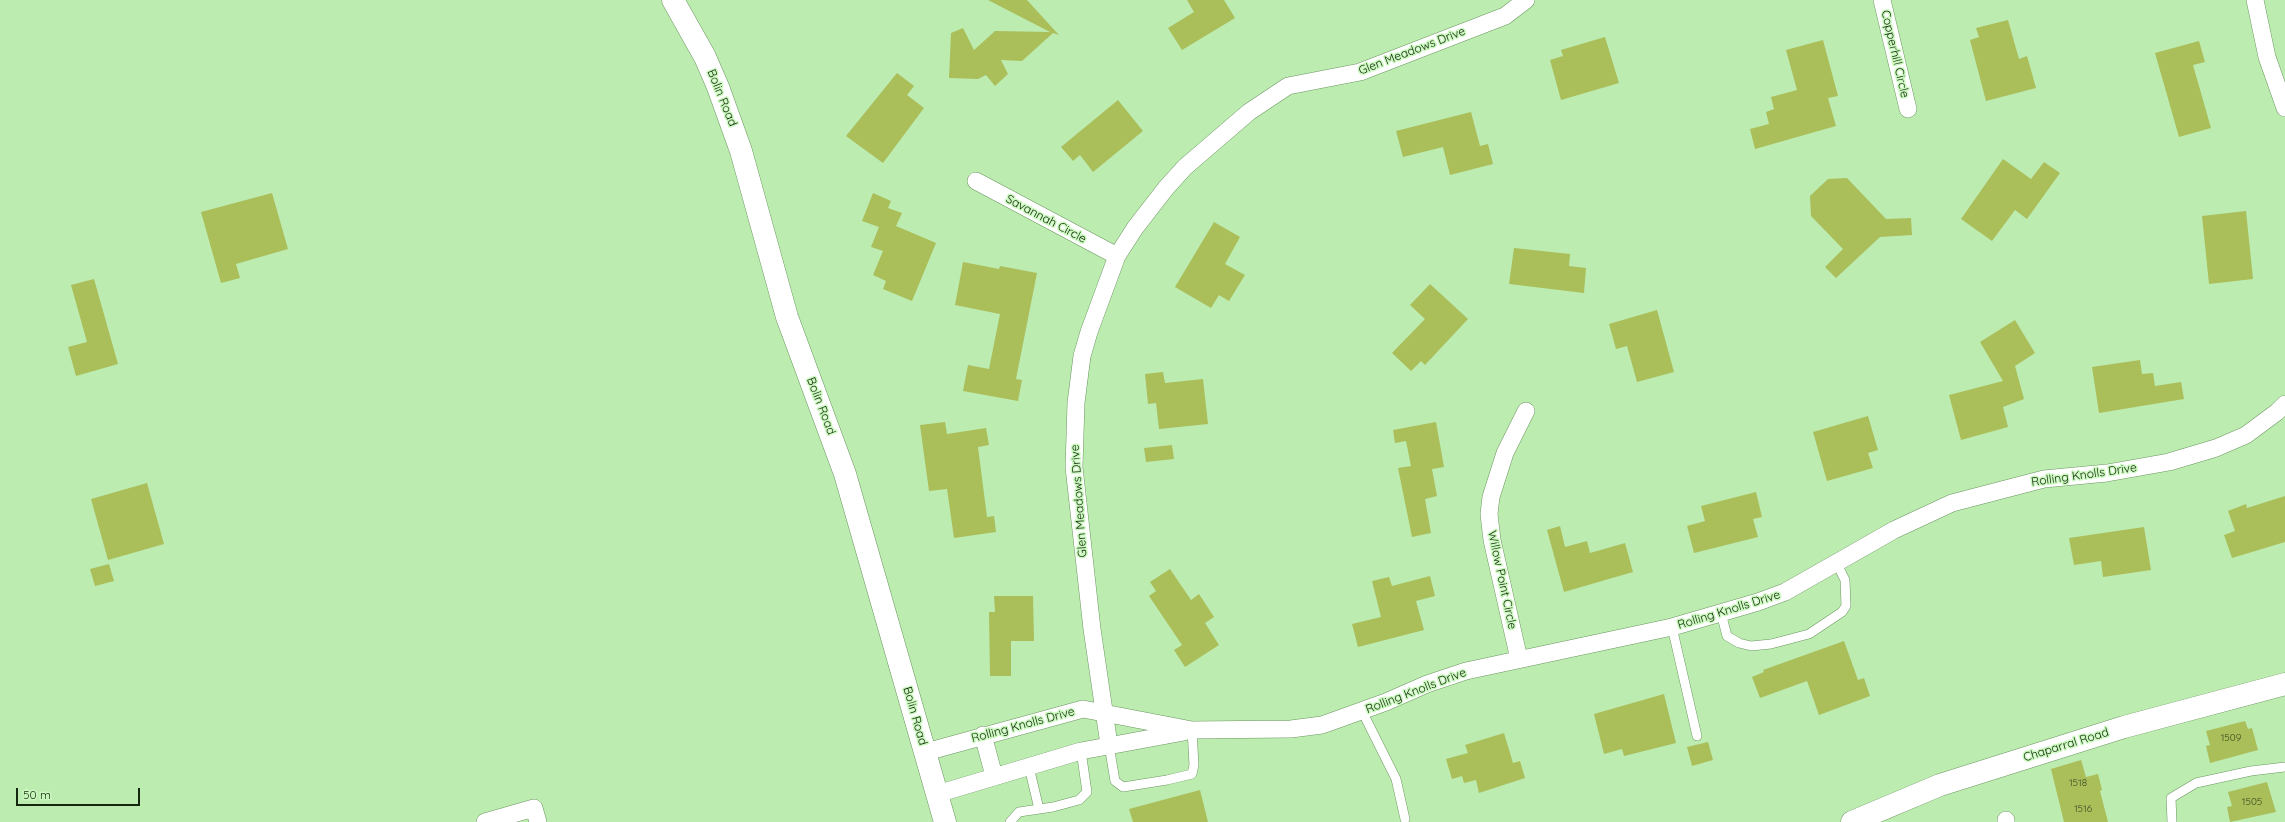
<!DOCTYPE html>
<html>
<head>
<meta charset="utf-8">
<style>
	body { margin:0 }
	#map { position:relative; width:2285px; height:822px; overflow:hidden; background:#bdecb1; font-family:Quicksand,sans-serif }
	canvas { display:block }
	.scale { position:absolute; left:16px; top:788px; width:124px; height:18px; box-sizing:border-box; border:2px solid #152610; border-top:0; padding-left:5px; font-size:12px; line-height:14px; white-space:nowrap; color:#152610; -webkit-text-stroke:3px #caf9bd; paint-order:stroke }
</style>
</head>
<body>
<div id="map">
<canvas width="2285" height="822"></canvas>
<div class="scale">50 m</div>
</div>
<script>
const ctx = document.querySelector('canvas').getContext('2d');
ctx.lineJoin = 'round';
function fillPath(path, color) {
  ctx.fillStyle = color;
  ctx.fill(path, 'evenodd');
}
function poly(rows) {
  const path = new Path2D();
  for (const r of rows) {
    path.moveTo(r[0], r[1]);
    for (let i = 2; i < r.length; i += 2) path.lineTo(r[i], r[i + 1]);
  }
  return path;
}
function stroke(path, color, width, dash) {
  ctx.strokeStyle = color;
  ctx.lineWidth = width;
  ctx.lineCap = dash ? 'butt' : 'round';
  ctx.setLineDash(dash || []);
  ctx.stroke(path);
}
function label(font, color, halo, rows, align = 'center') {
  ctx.font = font + ' Quicksand,sans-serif';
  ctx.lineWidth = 3;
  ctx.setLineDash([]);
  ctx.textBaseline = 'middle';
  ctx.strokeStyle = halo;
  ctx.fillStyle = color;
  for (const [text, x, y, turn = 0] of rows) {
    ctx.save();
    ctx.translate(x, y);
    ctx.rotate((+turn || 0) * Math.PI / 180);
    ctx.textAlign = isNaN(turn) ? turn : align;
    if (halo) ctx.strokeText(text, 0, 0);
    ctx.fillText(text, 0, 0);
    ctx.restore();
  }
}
const building = poly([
	[988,0,1027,0,1059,35,1053,33,1022,61,1001,60,1008,74,995,86,986,75,978,79,949,78,951,33,963,28,974,50,995,31,1050,32],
	[1187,0,1224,0,1235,18,1182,50,1168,28,1194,12],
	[2008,20,2019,59,2027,56,2036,88,1986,101,1970,40,1979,37,1976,28],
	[1605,37,1619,83,1561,100,1550,60,1563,56,1561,50],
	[1823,40,1838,96,1828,98,1836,126,1755,149,1750,129,1769,124,1766,112,1774,109,1771,97,1797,90,1786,50],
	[2199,41,2205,62,2193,65,2211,128,2179,137,2155,53],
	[897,73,914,86,907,95,924,108,883,163,846,136],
	[1118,100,1143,131,1093,172,1080,155,1073,161,1061,147],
	[1471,112,1480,146,1488,144,1493,164,1450,175,1443,147,1403,157,1396,131],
	[2003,159,2031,179,2044,162,2060,173,2027,219,2015,210,1992,241,1961,219],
	[1847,178,1886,219,1911,218,1912,235,1880,237,1836,278,1825,267,1843,249,1811,216,1810,196,1828,179],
	[272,193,288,249,236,264,240,278,221,283,201,212],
	[873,193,891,201,888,208,902,213,896,226,936,243,912,301,883,289,886,281,873,275,883,251,871,247,879,227,862,221],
	[2246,211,2253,279,2209,284,2202,216],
	[1214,222,1240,237,1225,264,1245,275,1229,301,1219,295,1211,308,1175,287],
	[1514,248,1570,254,1569,266,1586,268,1584,293,1509,284],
	[963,262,999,269,1000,266,1037,273,1016,379,1022,380,1018,401,963,391,968,365,989,369,1000,314,955,305],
	[94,279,118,364,76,376,68,347,87,342,71,285],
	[1430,284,1468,319,1425,365,1421,361,1411,371,1392,353,1425,319,1410,305],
	[1657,310,1674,372,1637,382,1627,346,1616,349,1609,324],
	[2015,320,2035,353,2015,366,2024,399,2003,407,2008,427,1961,440,1949,395,2003,381,1980,342],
	[2140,360,2142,374,2153,373,2155,386,2181,382,2184,399,2099,413,2092,367],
	[1163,372,1165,383,1203,379,1208,424,1159,429,1156,403,1148,404,1145,374],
	[1868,416,1878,450,1868,453,1873,468,1827,481,1813,432],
	[945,422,947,434,986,428,989,445,978,447,987,517,994,516,996,532,954,538,947,489,929,491,920,425],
	[1436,422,1444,467,1432,469,1437,496,1425,499,1431,533,1412,537,1398,468,1411,466,1406,441,1395,443,1393,430],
	[1172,445,1174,459,1146,462,1144,448],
	[147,483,164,544,108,560,91,499],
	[1756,492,1762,517,1753,519,1758,537,1694,553,1687,526,1705,521,1701,506],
	[2285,496,2285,542,2232,558,2224,535,2235,531,2228,511,2246,504,2247,508],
	[1560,526,1565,547,1587,541,1590,553,1625,543,1633,572,1564,592,1547,530],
	[2144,527,2151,570,2103,577,2101,561,2074,565,2069,538],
	[109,564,114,581,95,586,90,569],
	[1170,569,1191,600,1199,594,1214,617,1205,623,1219,645,1185,667,1174,650,1182,645,1149,596,1156,591,1150,582],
	[1430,576,1435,596,1416,601,1424,630,1358,647,1352,624,1381,617,1372,581,1389,577,1392,586],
	[994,596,1033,596,1034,641,1011,641,1011,676,990,676,989,612,995,612],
	[1844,641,1858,680,1864,678,1870,696,1819,715,1807,681,1760,698,1752,677,1764,672,1763,670],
	[1664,694,1676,743,1624,756,1622,749,1604,754,1594,714],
	[2245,721,2248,729,2252,728,2258,750,2210,763,2206,746,2210,745,2206,731],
	[1504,733,1513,763,1520,761,1525,778,1479,793,1476,780,1464,783,1462,776,1452,779,1446,759,1468,753,1465,745],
	[1708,742,1713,760,1692,766,1687,747],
	[2081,760,2086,777,2098,774,2102,790,2100,791,2108,822,2064,822,2051,769],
	[2267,782,2276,812,2230,822,2227,807,2232,806,2228,792],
	[1200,790,1208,822,1133,822,1129,809]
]);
const lane = poly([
	[1721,613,1727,636,1739,643,1751,646,1771,644,1809,634,1842,612,1846,606,1845,580,1836,562],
	[1672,627,1697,736],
	[1362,711,1396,779,1405,819],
	[1109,745,1115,781,1123,787,1167,780,1192,774,1194,765,1192,730],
	[1029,767,1039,809],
	[1010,822,1019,812,1053,807,1079,800,1087,792,1081,751],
	[2172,822,2171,798,2196,783,2251,771,2285,767]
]);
const street = poly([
	[1882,0,1908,109],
	[2255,0,2267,57,2285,108],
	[976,181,1117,256],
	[1519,659,1492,540,1489,514,1491,497,1505,453,1526,411],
	[983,735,994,776],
	[1109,745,1092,629,1074,467,1076,403,1082,356,1089,332,1117,256,1135,228,1166,188,1185,167,1249,112,1288,86,1360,72,1505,16,1526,0],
	[926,752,1083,709,1192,730,1291,729,1322,725,1386,702,1427,684,1466,671,1672,627,1758,602,1785,592,1894,530,1952,503,2044,479,2107,473,2169,462,2216,448,2246,435,2277,412,2285,404],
	[937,794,1081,751,1184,732],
	[485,822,534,808,538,822],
	[2006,822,2006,820]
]);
const secondary = poly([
	[673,0,705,57,718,87,741,151,787,317,845,474,945,822],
	[1852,822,1940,785,2124,727,2285,684]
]);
const numberNames = [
	["1509",2231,738],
	["1518",2078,783],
	["1505",2252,802],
	["1516",2083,809]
];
const streetNames = [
	["Glen Meadows Drive",1412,51,-21],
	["Copperhill Circle",1895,54,77],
	["Bolin Road",722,98,68],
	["Savannah Circle",1046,219,28],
	["Bolin Road",821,406,69],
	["Rolling Knolls Drive",2084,475,-8],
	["Glen Meadows Drive",1079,501,-94],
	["Willow Point Circle",1502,580,78],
	["Rolling Knolls Drive",1729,610,-17],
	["Rolling Knolls Drive",1416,691,-21],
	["Bolin Road",915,716,74],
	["Rolling Knolls Drive",1023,725,-15],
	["Chaparral Road",2066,745,-17]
];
fillPath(building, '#aabe5a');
stroke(lane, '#6b9660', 10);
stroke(street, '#6b9660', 18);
stroke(secondary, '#6b9660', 23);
stroke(lane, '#fff', 9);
stroke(street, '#fff', 17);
stroke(secondary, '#fff', 22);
label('10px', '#3a4c22', null, numberNames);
label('12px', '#152610', '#caf9bd', streetNames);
</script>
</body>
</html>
